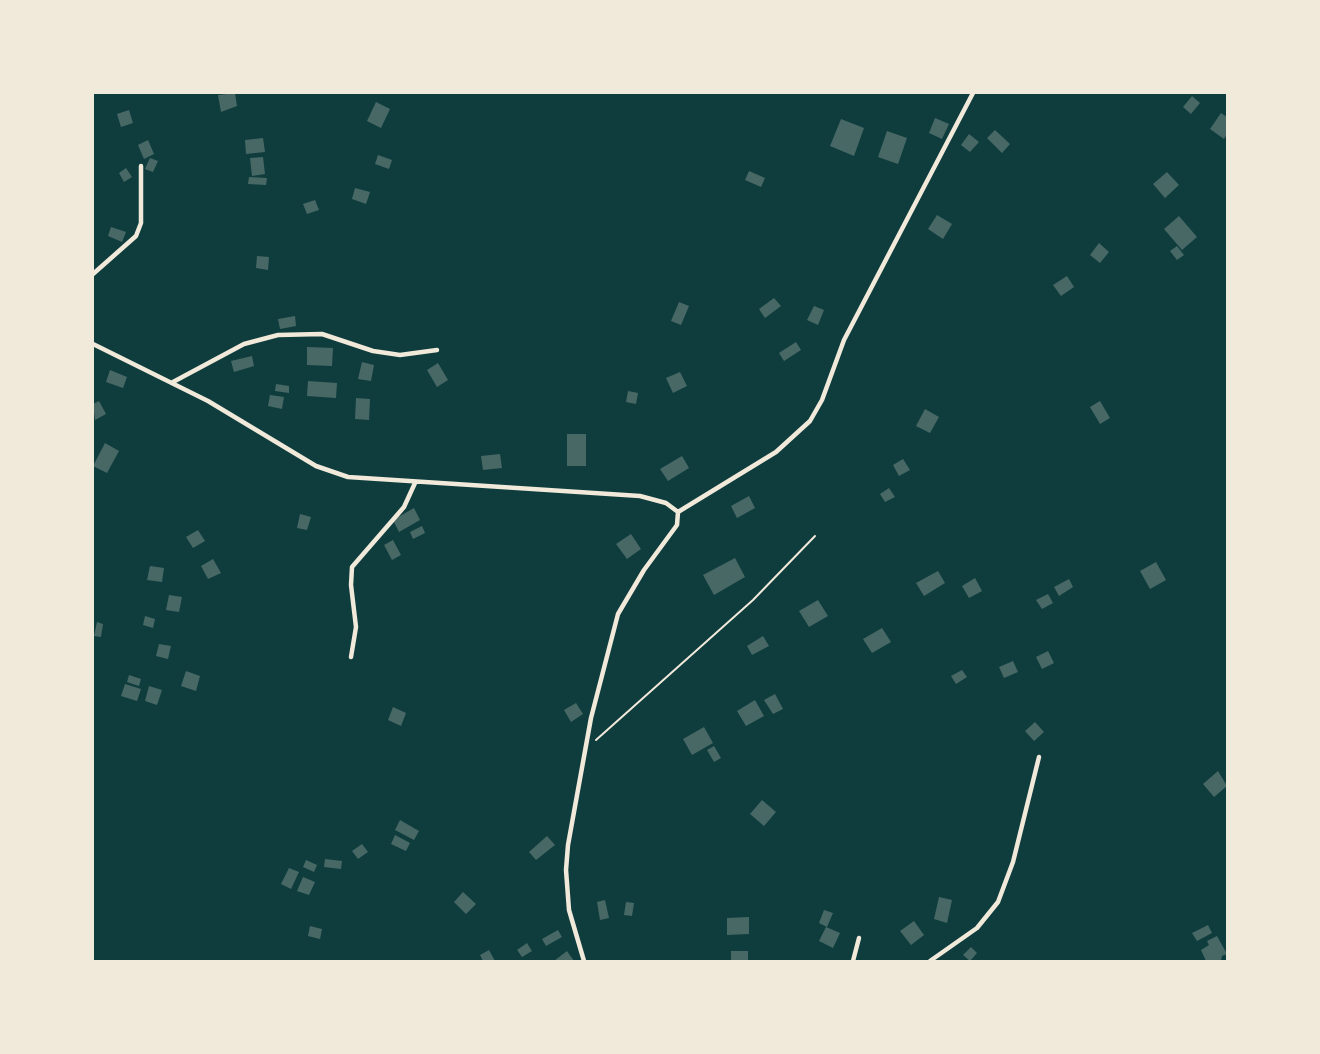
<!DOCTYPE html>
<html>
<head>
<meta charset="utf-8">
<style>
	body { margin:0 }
	#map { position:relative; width:1320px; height:1054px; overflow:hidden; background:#0f3d3e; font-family:Mulish,sans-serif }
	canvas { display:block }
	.frame { position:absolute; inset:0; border:94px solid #f1e9da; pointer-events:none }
</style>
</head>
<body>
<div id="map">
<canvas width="1320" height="1054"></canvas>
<div class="frame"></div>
</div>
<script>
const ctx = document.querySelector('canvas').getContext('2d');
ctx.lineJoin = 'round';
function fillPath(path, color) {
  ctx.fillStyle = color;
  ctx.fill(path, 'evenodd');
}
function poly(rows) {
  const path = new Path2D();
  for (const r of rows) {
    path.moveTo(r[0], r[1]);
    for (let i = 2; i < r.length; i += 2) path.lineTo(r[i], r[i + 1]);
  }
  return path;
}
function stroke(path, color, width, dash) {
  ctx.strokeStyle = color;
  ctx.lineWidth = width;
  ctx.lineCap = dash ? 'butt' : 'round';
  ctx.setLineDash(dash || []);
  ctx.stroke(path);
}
const building = poly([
	[235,93,237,106,221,112,218,95],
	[1192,96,1200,103,1191,114,1183,107],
	[376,102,390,109,381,128,367,121],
	[129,110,133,123,121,127,117,114],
	[1221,113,1227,117,1227,134,1224,139,1210,129],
	[935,118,949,124,942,139,929,133],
	[841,119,864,128,854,156,830,146],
	[995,130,1010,144,1002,153,987,138],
	[887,131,907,138,898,164,878,157],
	[969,134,979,142,970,152,961,145],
	[263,138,265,152,246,154,245,140],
	[148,140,154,154,144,159,138,145],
	[378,155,392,160,389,169,375,164],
	[263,157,265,174,252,176,250,158],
	[150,158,158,161,153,172,145,169],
	[126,168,132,177,124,182,119,173],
	[749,171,765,178,761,187,745,180],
	[1167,172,1179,185,1165,198,1153,184],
	[249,177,267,178,266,185,248,184],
	[355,188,370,192,366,204,352,199],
	[315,200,319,210,307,214,303,204],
	[937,215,952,224,943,239,928,229],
	[1179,216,1197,237,1182,250,1164,229],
	[111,227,126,232,122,242,108,236],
	[1099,243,1109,252,1100,263,1090,255],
	[1177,246,1184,255,1177,260,1170,251],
	[257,256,269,257,268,270,256,268],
	[1067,276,1074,287,1061,296,1053,285],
	[774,298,781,306,765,318,759,309],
	[679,302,689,306,681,325,671,321],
	[814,306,824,310,818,325,807,320],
	[295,316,296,326,280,329,278,319],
	[796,342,801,350,784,361,779,353],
	[307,347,333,348,332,366,307,365],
	[252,356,254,366,234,372,231,361],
	[362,362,374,365,371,381,358,379],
	[438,363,448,380,437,387,427,370],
	[110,370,127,377,123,388,106,382],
	[680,372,687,386,673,393,666,378],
	[308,381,337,383,336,398,307,396],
	[276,384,289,386,289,393,275,391],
	[628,391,638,393,636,404,626,402],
	[270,395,284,397,282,409,268,406],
	[356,398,370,399,369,420,355,419],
	[99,401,106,414,95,420,93,404],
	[1100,401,1110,418,1100,424,1090,407],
	[925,409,939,417,930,433,916,426],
	[567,434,586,434,586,466,567,466],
	[105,443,119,451,107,473,93,466],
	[500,454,502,468,483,470,481,456],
	[682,456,689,468,668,481,660,469],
	[903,459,910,470,899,476,893,465],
	[889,488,895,497,885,502,880,494],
	[749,496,755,508,737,518,731,506],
	[414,508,420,520,399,532,393,520],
	[300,514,311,517,307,530,297,528],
	[422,526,425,533,413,539,410,532],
	[198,530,205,541,193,548,186,537],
	[631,534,641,549,627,559,616,544],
	[393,540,401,555,392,560,384,545],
	[735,558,745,577,714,595,703,575],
	[213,559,221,573,208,579,201,566],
	[1156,562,1166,580,1150,589,1140,571],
	[150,566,164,568,162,582,147,580],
	[938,571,945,583,924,596,916,583],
	[975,578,982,591,969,598,962,586],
	[1069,579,1073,587,1059,596,1054,587],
	[1048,594,1053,603,1042,609,1036,600],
	[169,595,182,597,179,612,166,610],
	[818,600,828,616,809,627,799,611],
	[145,616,155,619,153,628,143,625],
	[97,622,103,624,101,637,94,636],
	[882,628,891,642,872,653,863,639],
	[763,636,769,646,752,655,747,646],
	[159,644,171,646,168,659,156,656],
	[1048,651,1054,663,1042,669,1036,657],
	[1013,661,1018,672,1004,678,999,667],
	[962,670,967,677,956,684,951,676],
	[186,671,200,676,196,691,181,686],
	[129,675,141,679,139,686,127,682],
	[125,684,141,689,137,701,121,696],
	[149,686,162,690,157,705,145,701],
	[775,694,783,709,773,714,764,700],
	[755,700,764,716,746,726,737,711],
	[576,703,583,714,571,722,564,710],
	[393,707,406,713,401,726,388,720],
	[1035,722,1044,732,1034,741,1025,731],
	[704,727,713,743,692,755,683,739],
	[714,746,721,758,714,762,707,750],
	[1218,771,1227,786,1214,797,1203,784],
	[762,800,776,812,764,826,750,814],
	[400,820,419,831,414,840,395,830],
	[395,835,410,843,406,851,391,844],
	[547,836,555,845,536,860,529,852],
	[362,844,368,852,358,859,352,851],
	[325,859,342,861,341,869,324,867],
	[306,860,317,865,314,872,303,867],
	[289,868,299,872,291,889,281,884],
	[303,877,315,882,309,895,297,891],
	[463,892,476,904,466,914,454,902],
	[939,897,952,900,947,923,934,919],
	[605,900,609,918,600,920,597,902],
	[626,902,634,903,632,916,624,915],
	[824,910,833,913,827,927,819,923],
	[749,917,749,934,727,935,727,918],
	[914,921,924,935,911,945,900,931],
	[1208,925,1212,933,1197,941,1192,933],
	[310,926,322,929,320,939,308,936],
	[826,927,840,933,833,948,819,941],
	[558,930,562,937,546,946,542,939],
	[1217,936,1227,954,1222,956,1221,961,1206,961,1201,950,1209,945,1207,941],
	[527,943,532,951,522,957,517,950],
	[971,947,977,953,970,961,963,955],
	[489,950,495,961,483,961,480,955],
	[567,951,574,961,554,961],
	[731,951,748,951,748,961,731,960]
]);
const path = poly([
	[596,740,753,600,815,536]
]);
const minor = poly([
	[93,274,136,236,141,223,141,166],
	[93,344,208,401,316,466,348,477,640,496,666,503,678,512,677,525,644,570,618,614,591,718,568,845,566,870,569,910,584,961],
	[173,382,244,344,278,335,322,334,373,351,400,355,437,350],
	[678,512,776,452,810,421,822,400,844,340,973,93],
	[351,657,356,627,351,585,352,567,404,507,415,483],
	[853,961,859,938],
	[930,961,977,928,998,902,1013,862,1039,757]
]);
fillPath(building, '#486865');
stroke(path, '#f1e9da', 2);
stroke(minor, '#f1e9da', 4.5);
</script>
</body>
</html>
